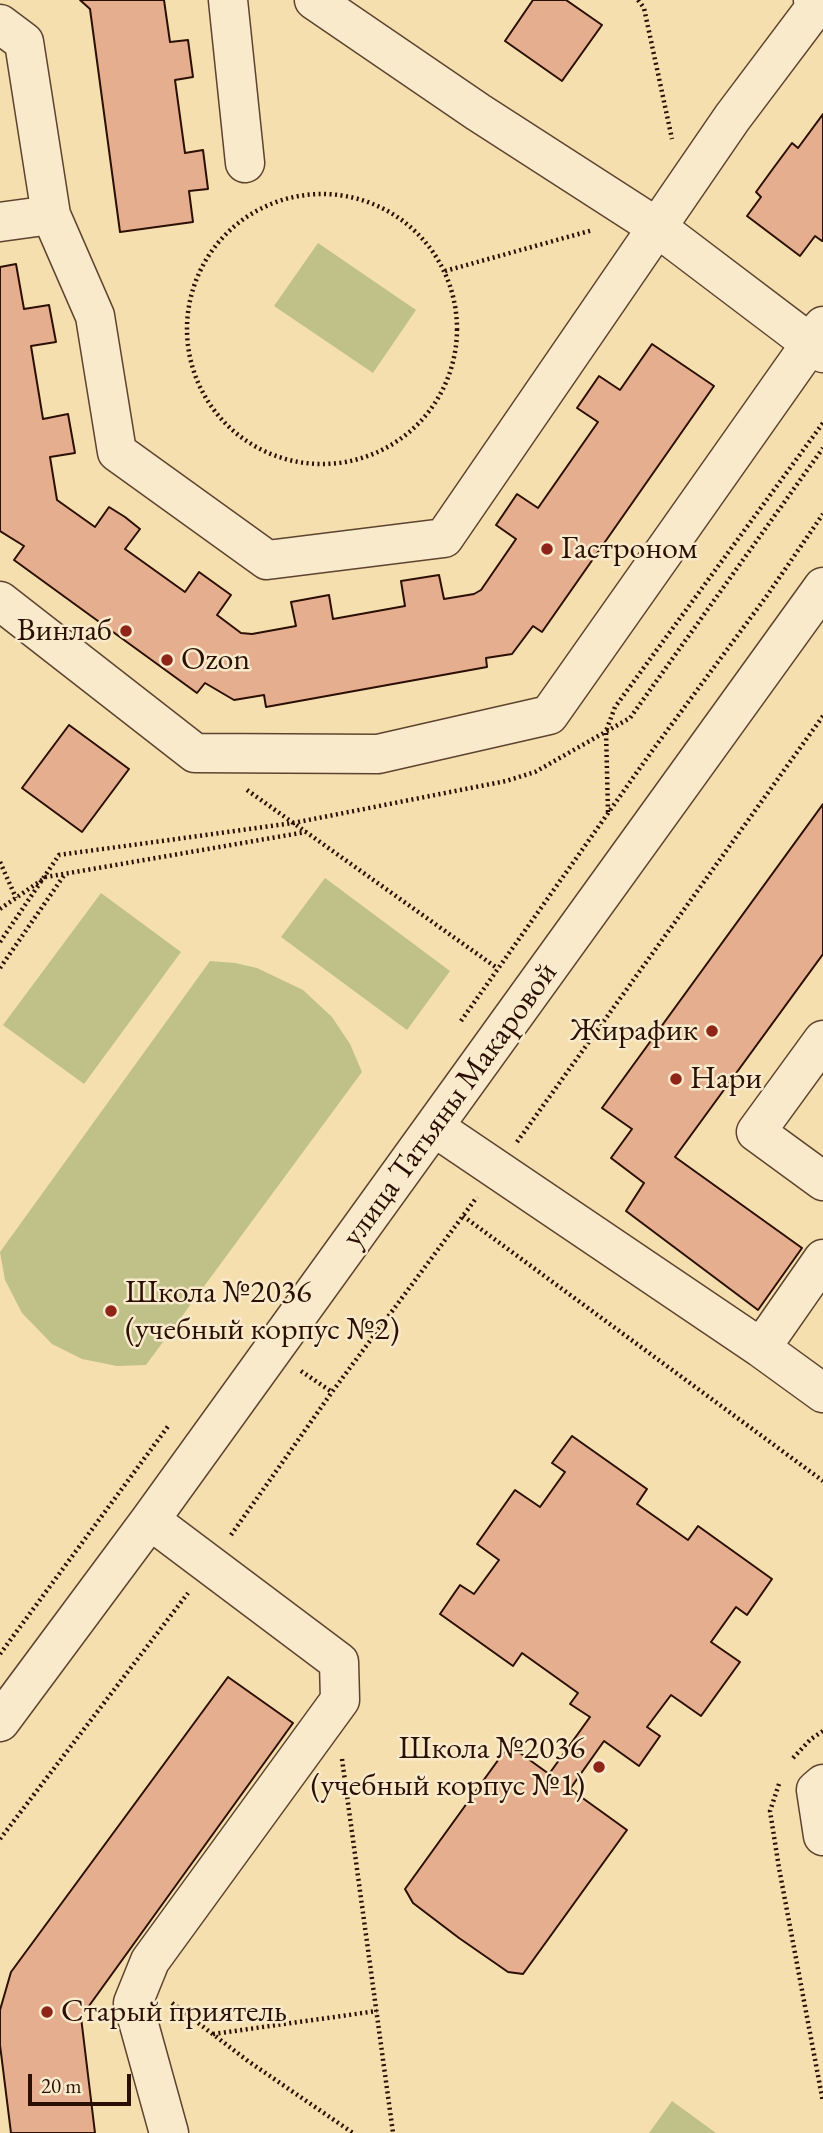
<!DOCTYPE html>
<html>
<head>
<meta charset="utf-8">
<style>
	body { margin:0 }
	#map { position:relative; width:823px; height:2133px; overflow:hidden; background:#f5dfaf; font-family:"EB Garamond",serif }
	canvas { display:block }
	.scale { position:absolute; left:28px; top:2074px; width:103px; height:32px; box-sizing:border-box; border:4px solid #2b0f03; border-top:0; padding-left:9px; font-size:21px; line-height:24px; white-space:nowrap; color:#2b0f03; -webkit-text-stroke:5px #f8eacb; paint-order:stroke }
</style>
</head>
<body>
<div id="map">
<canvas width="823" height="2133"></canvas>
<div class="scale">20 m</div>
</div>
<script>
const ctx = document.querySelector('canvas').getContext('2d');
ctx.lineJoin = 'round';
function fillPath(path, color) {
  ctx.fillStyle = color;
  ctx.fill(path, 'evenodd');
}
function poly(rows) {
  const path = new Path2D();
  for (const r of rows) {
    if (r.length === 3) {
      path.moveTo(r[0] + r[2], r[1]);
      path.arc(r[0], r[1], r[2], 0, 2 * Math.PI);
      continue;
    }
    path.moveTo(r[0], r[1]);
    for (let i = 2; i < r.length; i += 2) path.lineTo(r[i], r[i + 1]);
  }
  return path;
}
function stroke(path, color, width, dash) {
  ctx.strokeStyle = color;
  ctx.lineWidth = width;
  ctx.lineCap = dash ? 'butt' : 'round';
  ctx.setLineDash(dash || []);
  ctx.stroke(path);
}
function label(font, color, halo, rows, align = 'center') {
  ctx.font = font + ' "EB Garamond",serif';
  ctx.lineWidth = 5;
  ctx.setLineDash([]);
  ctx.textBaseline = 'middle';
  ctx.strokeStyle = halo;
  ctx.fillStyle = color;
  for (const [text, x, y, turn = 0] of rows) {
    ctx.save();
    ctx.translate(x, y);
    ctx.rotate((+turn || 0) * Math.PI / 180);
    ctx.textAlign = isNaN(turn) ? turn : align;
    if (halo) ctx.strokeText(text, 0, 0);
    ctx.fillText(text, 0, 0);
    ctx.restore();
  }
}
const green = poly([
	[318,243,416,310,373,373,274,306],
	[325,878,450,971,407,1030,281,937],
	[101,893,181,952,84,1084,3,1025],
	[210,961,235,963,257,968,303,990,332,1017,350,1044,362,1072,146,1365,117,1366,82,1359,52,1344,22,1313,5,1280,0,1252],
	[672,2101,716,2133,649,2133]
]);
const building = poly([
	[80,0,164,0,170,42,188,40,193,77,175,80,185,153,203,150,208,189,189,191,193,222,120,232,90,9,80,0],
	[533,0,566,0,602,25,562,81,505,41,533,0],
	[823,114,823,239,822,241,815,236,800,256,747,216,761,197,756,192,772,170,792,143,798,148,823,114],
	[16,264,24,309,49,305,56,342,31,346,43,419,68,414,75,453,50,457,57,500,95,527,109,507,125,517,140,529,125,549,185,592,199,572,231,595,217,615,241,633,252,634,296,626,291,602,329,595,333,619,405,606,401,581,439,575,444,599,474,594,481,590,516,539,496,525,517,494,538,508,598,422,577,408,599,376,620,390,652,344,714,386,542,632,533,626,512,654,486,658,487,667,266,707,264,695,234,700,205,683,197,693,14,560,24,546,0,531,0,267,16,264],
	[69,725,129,769,82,832,22,788,69,725],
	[823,804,823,954,675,1157,802,1248,758,1310,626,1211,644,1183,611,1158,632,1129,602,1108,823,804],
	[572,1436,647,1489,637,1504,688,1540,698,1526,772,1579,747,1615,736,1607,711,1642,740,1662,701,1716,671,1695,647,1727,660,1736,639,1766,604,1741,570,1789,627,1830,523,1974,508,1972,459,1938,413,1903,405,1889,509,1745,549,1774,590,1717,570,1704,578,1693,522,1653,513,1666,440,1614,460,1585,474,1594,499,1560,477,1544,515,1490,540,1507,565,1472,552,1463,572,1436],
	[228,1677,293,1723,81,2017,95,2133,11,2133,0,2045,0,2010,11,1972,228,1677]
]);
const path = poly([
	[638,0,644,8,672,139],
	[322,329,135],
	[445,271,593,230],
	[247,790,497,968],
	[608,812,606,731,615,707,823,423],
	[0,862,16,898],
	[0,909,46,877,306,832],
	[0,942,59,855,293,823,506,781,535,772,630,718,823,448],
	[0,968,65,874],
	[461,1021,652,751,766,597,823,514],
	[517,1142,823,716],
	[463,1216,823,1481],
	[301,1371,332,1392],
	[231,1535,332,1392,477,1197],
	[0,1654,169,1425],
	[793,1758,811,1739,823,1731],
	[342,1759,393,2133],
	[779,1784,770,1811,779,1868,823,2102],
	[0,1839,188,1593],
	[172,2003,248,2061,353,2133],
	[213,2034,377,2011]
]);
const minor = poly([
	[228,0,245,163],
	[314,0,478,112,658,228,823,353],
	[0,24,24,42,51,215,95,316,117,452,267,560,444,538,732,118,814,9,813,0],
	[0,222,51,215],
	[0,601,195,753,378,754,549,715,823,326],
	[823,1040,756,1132,823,1181],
	[434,1127,761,1348,823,1393],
	[761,1348,823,1259],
	[150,1520,339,1662,340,1700,150,1961,133,2003,169,2133],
	[0,1722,150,1520,823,587],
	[823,1784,816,1790,823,1836]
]);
const markers = [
	[547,549,7,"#8f2418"],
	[126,631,7,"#8f2418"],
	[167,660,7,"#8f2418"],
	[712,1031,7,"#8f2418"],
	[676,1079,7,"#8f2418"],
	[111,1311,7,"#8f2418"],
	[599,1767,7,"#8f2418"],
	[47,2012,7,"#8f2418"]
];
const poiNames = [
	["Гастроном",561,549],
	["Винлаб",112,631,"right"],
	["Ozon",181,660],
	["Жирафик",698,1031,"right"],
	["Нари",690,1079],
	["Школа №2036",125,1293],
	["(учебный корпус №2)",125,1330],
	["Школа №2036",585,1749,"right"],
	["(учебный корпус №1)",585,1786,"right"],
	["Старый приятель",61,2012]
];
const streetNames = [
	["улица Татьяны Макаровой",450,1105,-54]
];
fillPath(green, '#bfc188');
fillPath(building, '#e5ae8e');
stroke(building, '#2b0f03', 2);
stroke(minor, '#5e432e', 41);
stroke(path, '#2b0f03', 4.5, [2, 3.5]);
stroke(minor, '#f8eacb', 38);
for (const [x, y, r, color] of markers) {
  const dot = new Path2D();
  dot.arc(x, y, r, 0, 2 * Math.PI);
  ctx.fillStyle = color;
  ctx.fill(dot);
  stroke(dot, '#f8eacb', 2.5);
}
label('32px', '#2b0f03', '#f8eacb', poiNames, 'left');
label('32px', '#2b0f03', '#f8eacb', streetNames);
</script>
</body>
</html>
